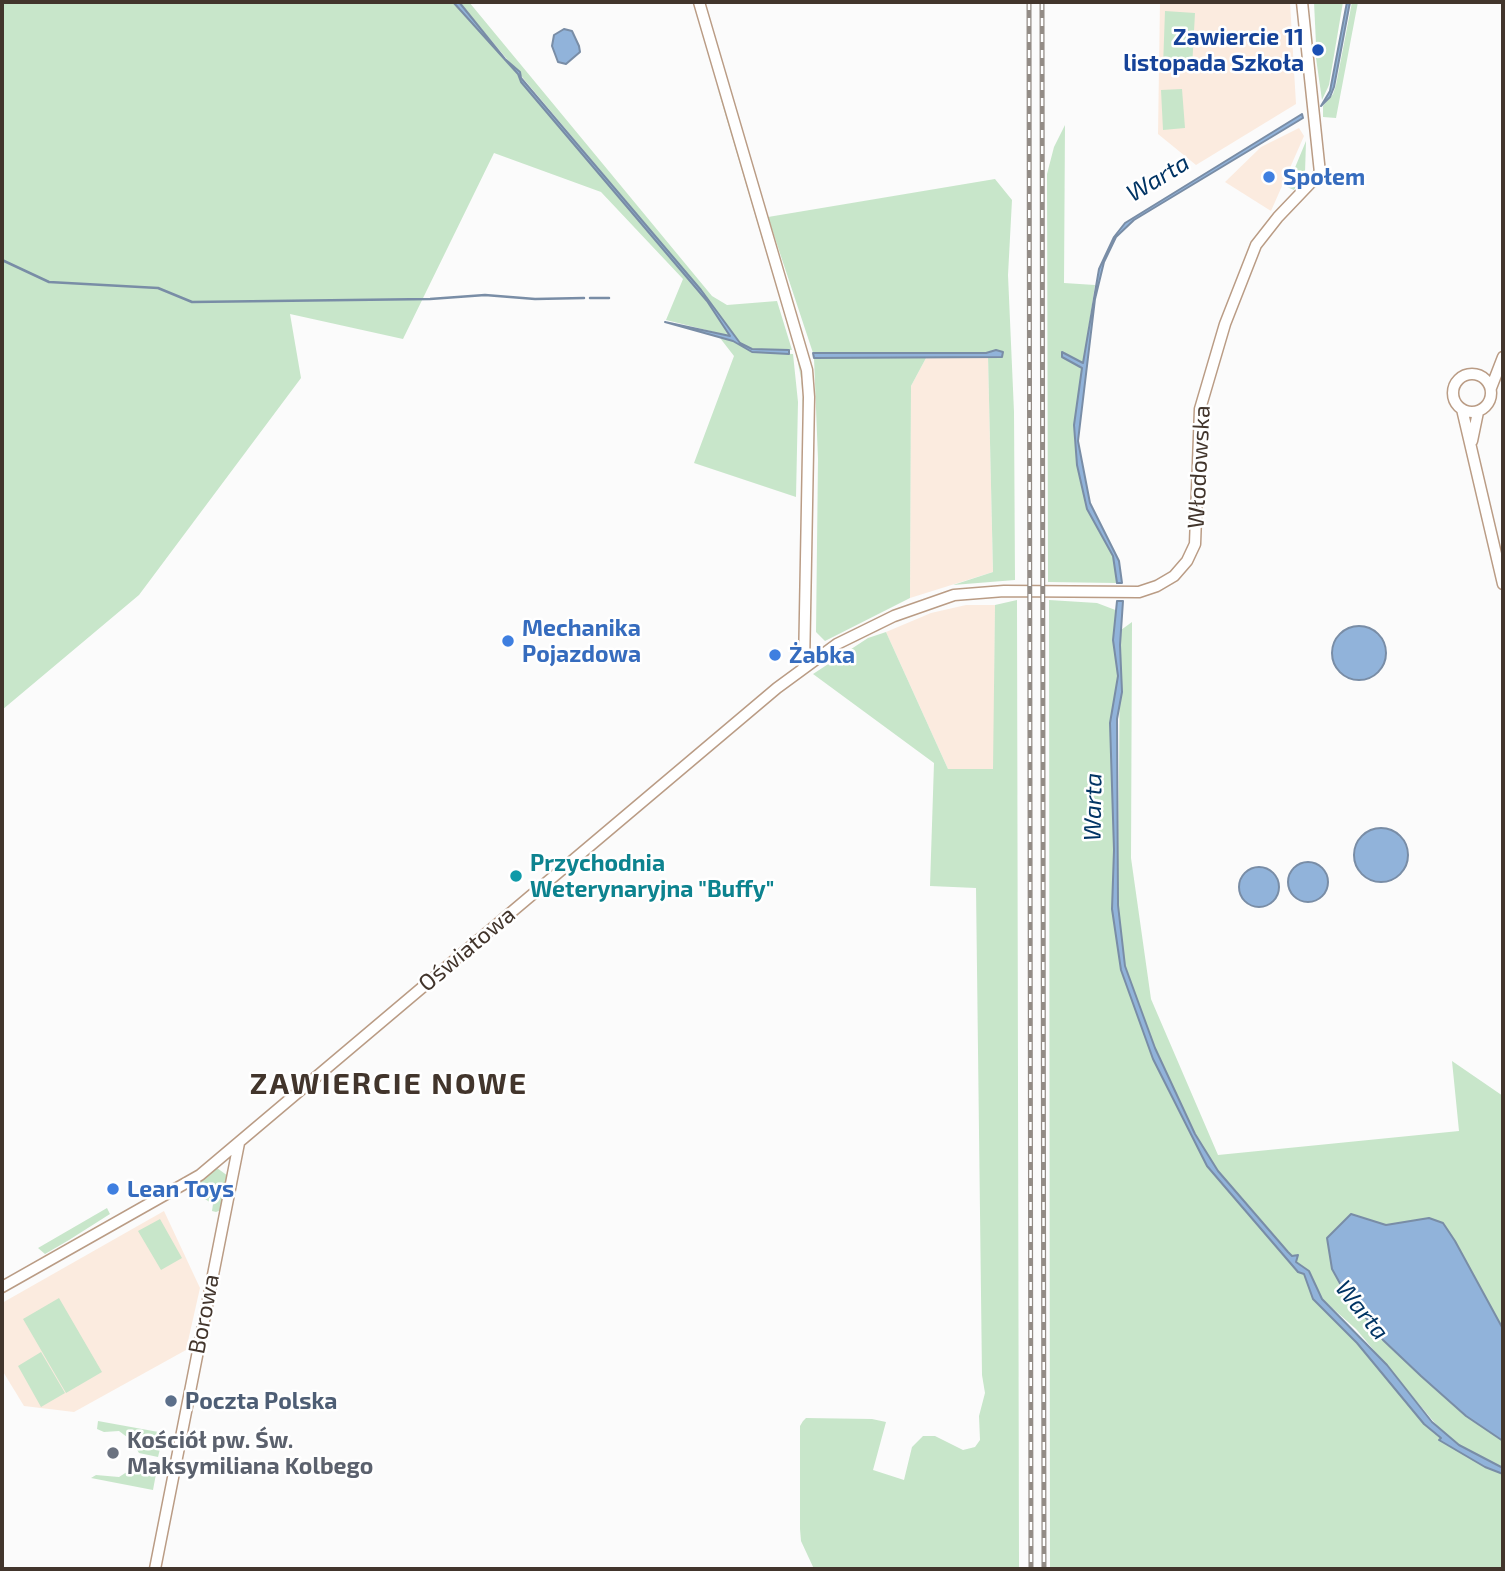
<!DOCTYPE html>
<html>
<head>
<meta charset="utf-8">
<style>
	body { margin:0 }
	#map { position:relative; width:1505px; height:1571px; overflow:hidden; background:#fbfbfb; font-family:"Exo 2",sans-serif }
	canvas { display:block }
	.frame { position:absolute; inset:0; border:4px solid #42352c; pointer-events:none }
</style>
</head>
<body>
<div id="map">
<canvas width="1505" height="1571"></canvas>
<div class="frame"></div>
</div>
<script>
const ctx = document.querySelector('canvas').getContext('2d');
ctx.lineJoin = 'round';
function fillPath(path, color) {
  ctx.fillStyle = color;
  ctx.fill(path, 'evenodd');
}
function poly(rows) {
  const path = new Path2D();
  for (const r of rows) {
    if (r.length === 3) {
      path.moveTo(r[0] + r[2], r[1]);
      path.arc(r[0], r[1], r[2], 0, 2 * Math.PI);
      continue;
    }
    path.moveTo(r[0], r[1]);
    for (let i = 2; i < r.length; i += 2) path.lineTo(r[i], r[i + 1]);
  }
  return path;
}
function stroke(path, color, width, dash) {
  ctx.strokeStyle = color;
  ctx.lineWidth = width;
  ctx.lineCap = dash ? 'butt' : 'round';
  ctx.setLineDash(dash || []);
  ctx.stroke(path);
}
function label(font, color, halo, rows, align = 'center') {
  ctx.font = font + ' "Exo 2",sans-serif';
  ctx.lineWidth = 5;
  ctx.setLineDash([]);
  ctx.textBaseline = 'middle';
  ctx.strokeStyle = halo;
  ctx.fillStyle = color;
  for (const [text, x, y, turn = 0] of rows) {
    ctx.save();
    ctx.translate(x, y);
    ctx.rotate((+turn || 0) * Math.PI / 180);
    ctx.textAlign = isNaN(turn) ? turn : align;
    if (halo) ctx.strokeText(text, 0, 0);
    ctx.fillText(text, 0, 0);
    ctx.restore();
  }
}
const built = poly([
	[1160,2,1290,2,1296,104,1196,165,1158,134],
	[1299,128,1304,136,1271,211,1225,182,1261,147],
	[988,356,993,572,910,598,911,386,926,358],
	[966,605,995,605,994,770,948,769,886,632,931,613],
	[164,1211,200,1288,186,1350,74,1412,24,1406,2,1370,2,1303]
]);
const green = poly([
	[2,2,453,2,518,74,521,82,707,301,730,336,666,320,683,279,601,192,494,153,403,339,290,314,301,378,139,595,2,710],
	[459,2,469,2,712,296,727,305,777,301,792,350,752,349,740,343,701,290],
	[1314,2,1343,2,1329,85,1322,100,1316,58,1321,57,1320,44,1316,44],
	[1352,2,1358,2,1336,118,1323,117,1323,106,1333,94,1336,85],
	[1165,11,1195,13,1192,68,1163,67],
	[716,83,755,205,800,364,804,414,802,520,803,424,802,383,796,353],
	[1182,89,1185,128,1163,130,1161,90],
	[1065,125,1064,283,1095,285,1083,364,1063,352,1062,357,1082,368,1074,425,1075,445,1087,509,1113,556,1117,583,1048,582,1047,174,1054,147],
	[1306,141,1305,173,1294,190,1287,187],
	[995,179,1012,200,1008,275,1014,412,1015,580,953,585,993,572,988,356,1000,358,992,351,986,353,813,353,768,217],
	[720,338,733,341,752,352,793,354,798,402,796,497,694,463,734,356],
	[814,358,926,358,911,386,910,598,825,641,816,632,818,459],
	[1017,600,1019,1569,814,1569,801,1541,800,1529,800,1426,803,1421,806,1418,872,1419,886,1422,873,1470,904,1480,912,1447,923,1436,935,1436,963,1450,975,1447,980,1440,979,1416,985,1393,982,1375,976,888,930,886,934,763,813,674,868,638,886,632,948,769,993,769,995,605],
	[1049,600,1097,603,1118,611,1113,640,1118,676,1110,723,1114,850,1112,909,1121,970,1153,1059,1208,1167,1298,1272,1304,1274,1313,1299,1357,1343,1424,1424,1449,1445,1503,1474,1503,1569,1050,1569],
	[1132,622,1131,858,1151,999,1218,1155,1459,1131,1452,1061,1503,1096,1503,1329,1455,1241,1443,1223,1429,1218,1386,1225,1351,1214,1342,1287,1383,1340,1421,1376,1466,1416,1503,1441,1503,1468,1459,1445,1439,1428,1356,1329,1322,1299,1311,1275,1296,1262,1298,1254,1292,1256,1288,1252,1218,1171,1195,1134,1155,1048,1125,966,1118,905,1120,638,1121,630],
	[217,1168,228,1176,221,1210,216,1212,212,1211,213,1204,195,1193,193,1200,190,1195,192,1187],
	[107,1208,110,1214,69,1240,45,1254,38,1248],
	[160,1219,182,1258,161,1270,138,1231],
	[59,1298,102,1372,66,1393,23,1319],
	[41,1352,65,1393,41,1407,18,1366],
	[98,1421,164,1433,158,1457,139,1453,131,1440,119,1431,104,1432,97,1429],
	[137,1459,158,1463,153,1490,91,1478,96,1475,119,1477,130,1470]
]);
const water = poly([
	[453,2,459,2,505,59,520,72,521,78,701,290,740,343,752,349,789,350,789,354,752,352,733,341,665,322,730,336,707,301,521,82,518,74,453,2],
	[1347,2,1350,2,1334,87,1330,97,1321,106,1330,91,1347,2],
	[564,29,572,31,579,46,580,52,566,64,558,62,552,46,554,35,564,29],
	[1302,114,1303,118,1134,220,1116,237,1104,262,1095,299,1078,441,1090,503,1119,561,1122,583,1117,583,1113,556,1087,509,1077,465,1074,425,1082,368,1062,357,1062,352,1083,363,1099,269,1114,237,1125,223,1302,114],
	[996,350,1003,352,1002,357,814,358,813,353,986,353,996,350],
	[1117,601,1123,601,1120,645,1122,692,1117,719,1118,905,1125,966,1155,1048,1195,1134,1218,1171,1288,1252,1292,1256,1298,1255,1296,1262,1309,1271,1322,1299,1387,1365,1432,1422,1459,1445,1503,1468,1503,1474,1485,1467,1439,1440,1441,1438,1424,1424,1357,1343,1313,1299,1304,1274,1298,1272,1207,1166,1153,1059,1121,970,1112,909,1114,850,1110,723,1118,676,1113,640,1117,601],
	[1359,653,27],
	[1381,855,27],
	[1308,882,20],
	[1259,887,20],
	[1351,1214,1386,1225,1429,1218,1443,1223,1455,1241,1503,1329,1503,1441,1466,1416,1421,1376,1383,1340,1342,1287,1332,1269,1327,1238,1351,1214]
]);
const stream = poly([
	[2,260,49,282,158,288,192,302,430,299,485,295,535,299,584,298],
	[590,298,609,298]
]);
const tertiary = poly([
	[699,2,807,370,809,397,804,667],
	[1472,393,19],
	[1491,388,1503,357],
	[1462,409,1503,584],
	[1472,441,1478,412],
	[2,1287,200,1175,777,688,837,644,894,616,954,595,1004,591,1139,592,1157,586,1174,576,1187,561,1195,544,1200,409,1225,324,1256,245,1278,217,1320,173,1302,2],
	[155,1569,239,1143]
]);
const rail = poly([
	[1029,2,1031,1569],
	[1042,2,1044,1569]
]);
const markers = [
	[1318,50,7,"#1a4fb4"],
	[1269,177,7,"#3f7fe0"],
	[508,641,7,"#3f7fe0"],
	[775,655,7,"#3f7fe0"],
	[516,876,7,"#0f9aa8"],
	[113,1189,7,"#3f7fe0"],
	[171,1401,7,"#5c6f8a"],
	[113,1453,7,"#6b7280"]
];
const transitNames = [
	["Zawiercie 11",1304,37],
	["listopada Szkoła",1304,63]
];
const shopNames = [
	["Społem",1283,177],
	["Mechanika",522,628],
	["Pojazdowa",522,654],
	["Żabka",789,655],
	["Lean Toys",127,1189]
];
const streetNames = [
	["Włodowska",1199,467,-87],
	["Oświatowa",467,949,-40],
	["Borowa",204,1314,-79]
];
const cultureNames = [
	["Przychodnia",530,863],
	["Weterynaryjna \"Buffy\"",530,889]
];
const serviceNames = [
	["Poczta Polska",185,1401]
];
const worshipNames = [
	["Kościół pw. Św.",127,1440],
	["Maksymiliana Kolbego",127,1466]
];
const waterNames = [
	["Warta",1158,178,-31],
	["Warta",1093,807,-89],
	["Warta",1362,1310,51]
];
const districtNames = [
	["ZAWIERCIE NOWE",389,1084]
];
fillPath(built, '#fbebdf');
fillPath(green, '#c8e6ca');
fillPath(water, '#91b3da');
stroke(water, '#798da6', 2);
stroke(stream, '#798da6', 2.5);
stroke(tertiary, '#ba9c85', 13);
stroke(tertiary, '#fff', 10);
stroke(rail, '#938c86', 5);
stroke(rail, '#fff', 2.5, [8]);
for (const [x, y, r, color] of markers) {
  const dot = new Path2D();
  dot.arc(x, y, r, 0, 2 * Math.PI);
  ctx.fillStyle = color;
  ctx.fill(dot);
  stroke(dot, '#fff', 2.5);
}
label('bold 23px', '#164399', '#fff', transitNames, 'right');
label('bold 23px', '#366cbe', '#fff', shopNames, 'left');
label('23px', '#42352c', '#fff', streetNames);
label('bold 23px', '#0d838f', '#fff', cultureNames, 'left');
label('bold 23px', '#4e5e75', '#fff', serviceNames, 'left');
label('bold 23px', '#5b616d', '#fff', worshipNames, 'left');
label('italic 24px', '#013464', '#fff', waterNames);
ctx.letterSpacing = '2px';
label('bold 30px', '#42352c', '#fff', districtNames);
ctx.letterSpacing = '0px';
</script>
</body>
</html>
